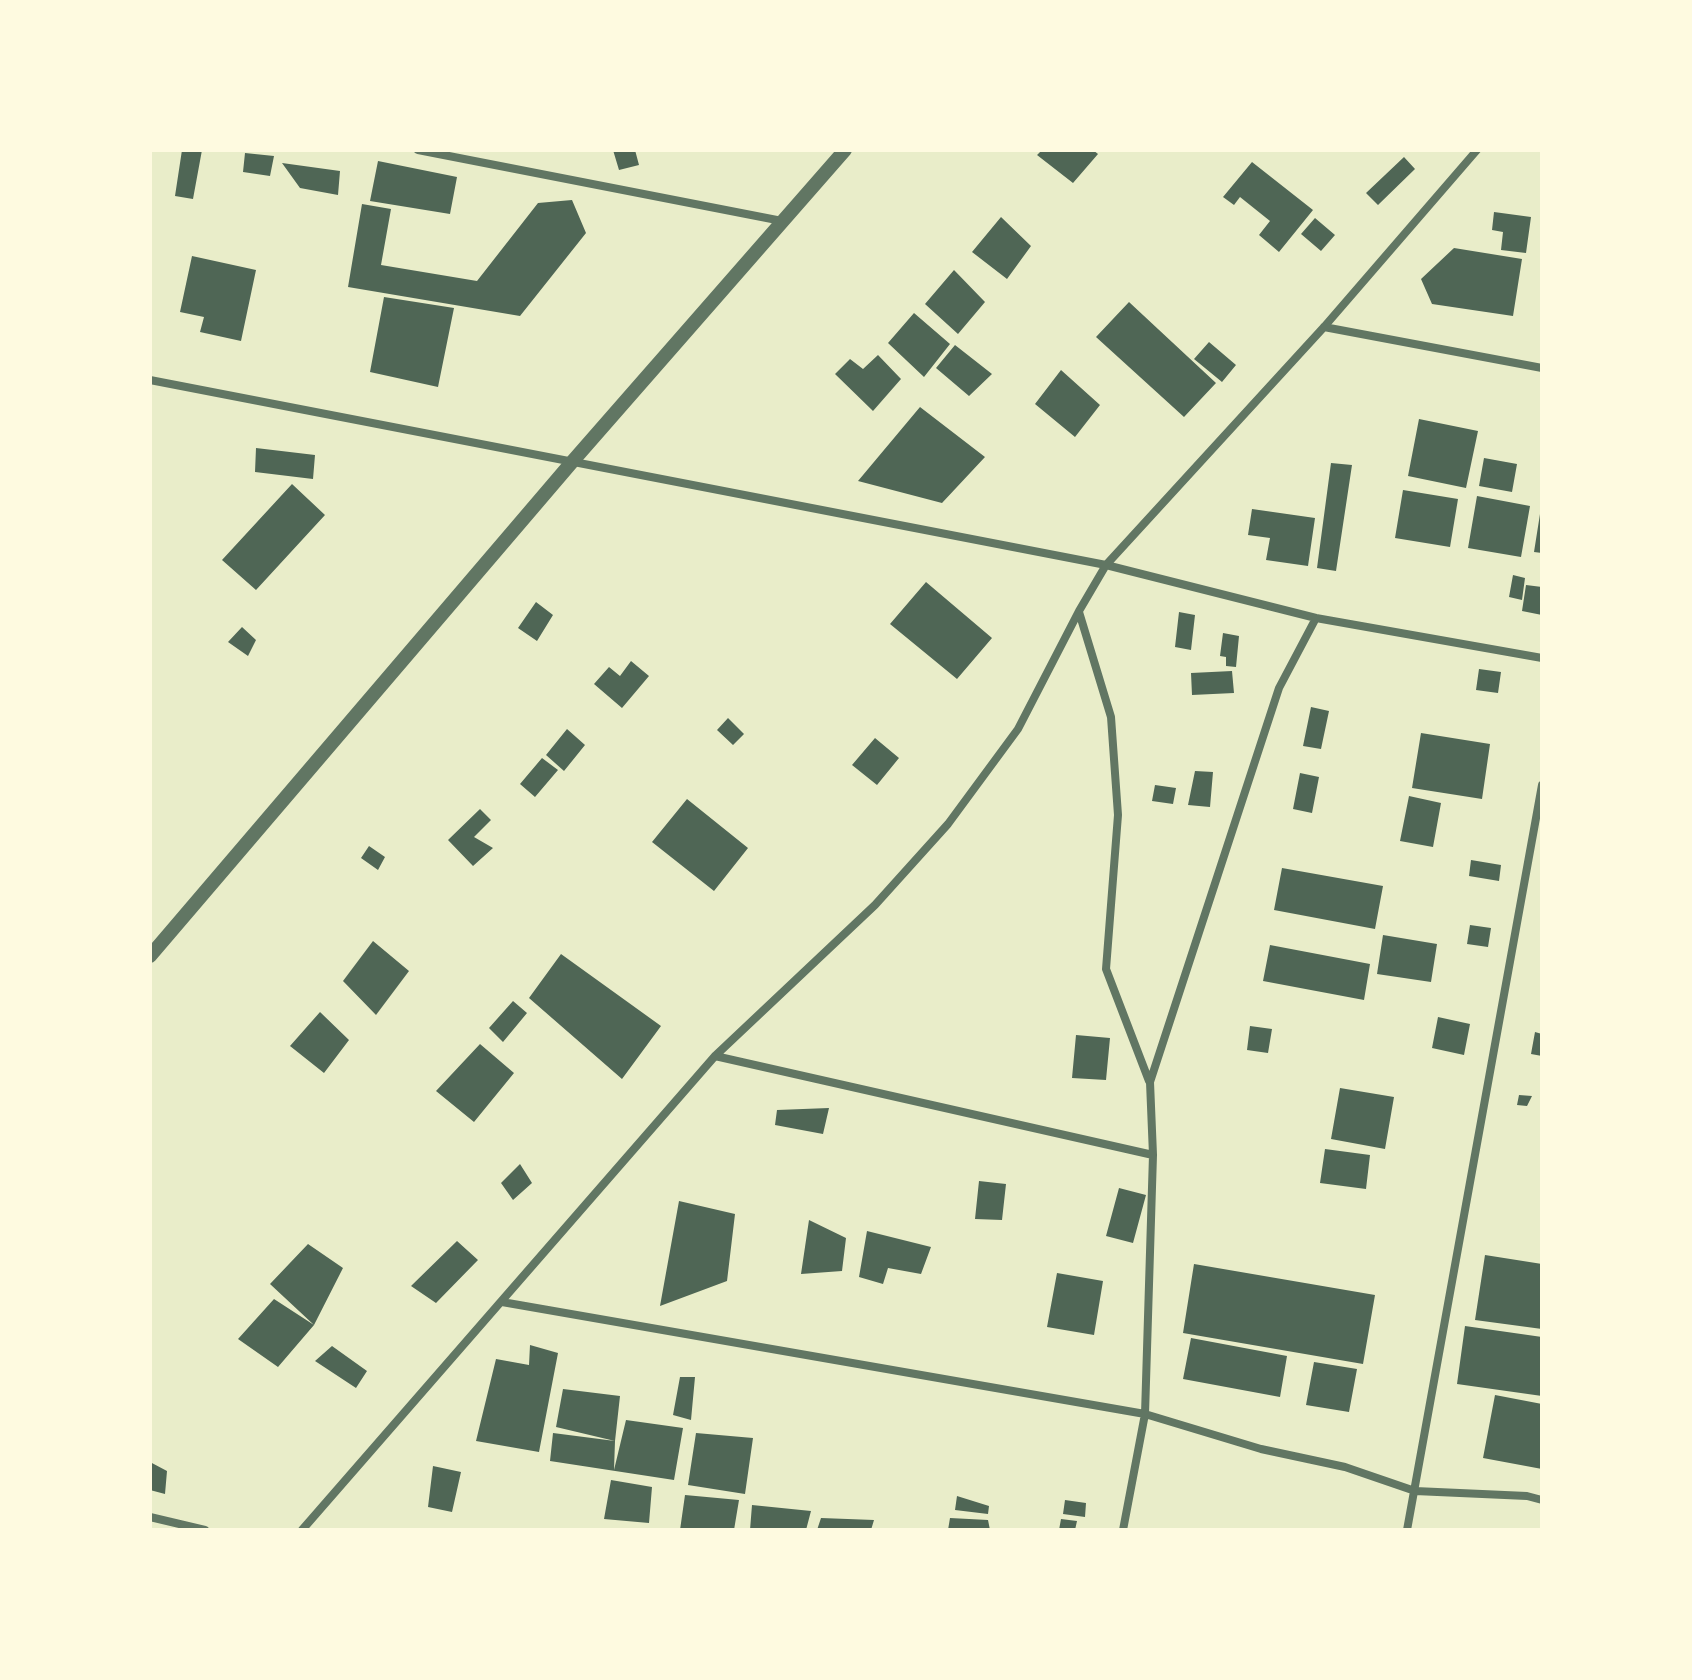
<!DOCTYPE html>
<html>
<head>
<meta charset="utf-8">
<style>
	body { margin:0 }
	#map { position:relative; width:1692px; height:1680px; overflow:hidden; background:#e9edc9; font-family:"Source Sans 3",sans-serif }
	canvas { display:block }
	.frame { position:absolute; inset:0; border:152px solid #fefae0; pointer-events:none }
</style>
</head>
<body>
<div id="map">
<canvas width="1692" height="1680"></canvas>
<div class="frame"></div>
</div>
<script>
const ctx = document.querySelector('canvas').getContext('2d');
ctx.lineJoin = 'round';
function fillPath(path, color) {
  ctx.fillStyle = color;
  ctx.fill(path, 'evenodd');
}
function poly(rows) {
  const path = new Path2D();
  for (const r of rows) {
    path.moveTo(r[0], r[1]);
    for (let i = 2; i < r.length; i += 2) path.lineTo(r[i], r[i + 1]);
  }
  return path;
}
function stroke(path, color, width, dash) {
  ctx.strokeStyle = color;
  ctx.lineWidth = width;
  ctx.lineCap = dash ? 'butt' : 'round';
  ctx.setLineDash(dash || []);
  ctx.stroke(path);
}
const building = poly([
	[182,150,202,150,193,199,175,196],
	[613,150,635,150,639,165,619,170],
	[1042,150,1093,150,1098,154,1073,183,1037,155],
	[245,153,274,156,270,176,243,172],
	[1404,157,1415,169,1378,205,1366,193],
	[378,161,457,177,450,214,370,201],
	[1252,162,1313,210,1279,252,1259,235,1270,221,1240,197,1234,205,1223,197],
	[282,163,340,171,338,195,300,188],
	[572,200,586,233,520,316,348,287,362,204,391,209,381,265,477,281,538,203],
	[1494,212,1531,217,1526,253,1501,250,1503,232,1492,230],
	[1001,217,1031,246,1007,279,972,252],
	[1315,218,1335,235,1321,251,1301,234],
	[1454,248,1522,259,1513,316,1432,304,1421,279],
	[192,256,256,270,241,341,200,332,204,317,180,312],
	[954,270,985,302,958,334,925,304],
	[384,297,454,308,438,387,370,372],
	[1129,302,1216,383,1184,417,1096,337],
	[914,313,950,344,924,377,888,343],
	[1209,342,1236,365,1222,382,1194,359],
	[955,345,992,374,969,396,936,368],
	[878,355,901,379,873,411,835,374,850,359,863,369],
	[1061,370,1100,405,1075,437,1035,404],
	[920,407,985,457,942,503,858,481],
	[1419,419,1478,431,1466,488,1408,476],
	[256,448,315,455,313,479,255,472],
	[1484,458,1517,464,1512,492,1479,486],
	[1331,463,1352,465,1336,571,1317,568],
	[292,484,325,515,256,590,222,560],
	[1403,490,1458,499,1450,547,1395,538],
	[1477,496,1530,506,1521,557,1468,548],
	[1252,509,1315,518,1308,566,1266,560,1270,538,1248,535],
	[1540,514,1542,515,1542,553,1534,552],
	[1513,575,1525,578,1522,600,1509,597],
	[926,582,992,638,957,679,890,624],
	[1526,585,1542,587,1542,615,1522,611],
	[536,602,553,615,537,641,518,628],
	[1179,612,1195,615,1191,650,1175,647],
	[242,627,256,640,248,656,228,642],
	[1223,633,1239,636,1236,667,1226,666,1226,657,1220,656],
	[631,661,649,676,622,708,594,684,609,667,620,676],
	[1479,669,1501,672,1498,693,1476,690],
	[1232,671,1234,693,1192,695,1191,673],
	[1311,707,1329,711,1321,749,1303,746],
	[728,718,744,734,733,745,717,730],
	[567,729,585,745,564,771,546,755],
	[1421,733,1490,744,1482,799,1412,788],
	[875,738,899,758,877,785,852,765],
	[542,758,558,770,535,797,520,784],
	[1195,771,1213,772,1210,807,1188,805],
	[1300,773,1319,777,1312,813,1293,809],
	[1155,785,1176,788,1173,804,1152,801],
	[1409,796,1441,803,1433,847,1400,841],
	[687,799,748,848,714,891,652,842],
	[480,809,491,820,474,837,493,848,473,866,448,840],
	[369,846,385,857,378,870,361,858],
	[1471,860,1501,865,1499,881,1469,876],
	[1282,868,1383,886,1375,929,1274,910],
	[1470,925,1491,928,1488,947,1467,944],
	[1383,935,1437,944,1431,982,1377,974],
	[373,941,409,971,376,1015,343,981],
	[1270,945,1370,964,1364,1000,1263,981],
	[561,954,661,1026,622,1079,529,998],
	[513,1001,527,1013,503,1042,489,1028],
	[320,1012,349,1040,324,1073,290,1046],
	[1438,1017,1470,1024,1464,1055,1432,1048],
	[1250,1026,1272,1029,1268,1053,1247,1050],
	[1535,1032,1542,1034,1542,1056,1531,1054],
	[1076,1035,1110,1038,1106,1080,1072,1078],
	[480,1044,514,1073,474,1122,436,1091],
	[1340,1088,1394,1097,1385,1149,1331,1139],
	[1519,1095,1532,1096,1527,1106,1517,1105],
	[829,1108,823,1134,775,1125,777,1110],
	[1325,1149,1370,1155,1366,1189,1320,1183],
	[520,1164,532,1183,513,1200,501,1183],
	[979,1181,1006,1184,1002,1220,975,1219],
	[1119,1188,1146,1195,1133,1243,1106,1236],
	[679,1201,735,1214,727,1281,660,1306],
	[809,1220,846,1238,842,1271,801,1274],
	[867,1231,931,1247,921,1274,888,1268,883,1284,859,1277],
	[457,1241,478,1260,436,1303,411,1286],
	[308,1244,343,1268,314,1325,278,1367,238,1339,274,1299,314,1325,270,1284],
	[1485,1255,1542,1264,1542,1329,1475,1320],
	[1194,1264,1375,1295,1363,1364,1183,1333],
	[1057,1273,1103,1281,1094,1335,1047,1327],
	[1465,1326,1542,1337,1542,1396,1457,1384],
	[1191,1338,1287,1356,1280,1397,1183,1379],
	[530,1345,558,1353,539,1452,476,1441,496,1359,529,1365],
	[332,1346,367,1371,356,1388,315,1361],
	[1314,1362,1357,1369,1349,1412,1306,1405],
	[680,1377,695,1377,691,1420,673,1415],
	[563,1389,620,1396,615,1441,556,1427],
	[1495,1395,1542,1404,1542,1469,1483,1458],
	[626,1420,683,1428,674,1480,550,1461,553,1433,615,1441,614,1470],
	[696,1433,753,1438,745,1494,688,1485],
	[150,1462,167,1471,165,1494,150,1490],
	[433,1466,461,1472,452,1512,428,1507],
	[611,1480,652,1487,649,1523,604,1519],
	[685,1495,739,1500,734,1530,680,1530],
	[957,1496,989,1506,988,1514,955,1510],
	[1065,1500,1086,1503,1085,1517,1063,1514],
	[752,1505,811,1511,806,1530,750,1530],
	[821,1518,874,1520,871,1530,817,1530],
	[950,1518,988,1520,990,1530,948,1530],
	[1061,1519,1077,1521,1075,1530,1059,1530]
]);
const minor = poly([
	[418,150,782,221],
	[1324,327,1542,368],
	[150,380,1106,565,1316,618,1542,658],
	[1079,612,1111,717,1118,815,1106,969,1149,1081],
	[715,1056,1153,1155],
	[502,1302,1145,1414,1261,1449,1345,1467,1415,1491,1527,1496,1542,1500],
	[150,1517,205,1530],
	[302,1530,715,1056,875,905,948,824,1018,729,1079,611,1106,565,1324,327,1477,150],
	[1123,1530,1145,1414,1153,1155,1150,1082,1279,688,1316,618],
	[1407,1530,1542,785]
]);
const tertiary = poly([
	[150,956,572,462,845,150]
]);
fillPath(building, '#4f6655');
stroke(minor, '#617663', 8);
stroke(tertiary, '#617663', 14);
</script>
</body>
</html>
